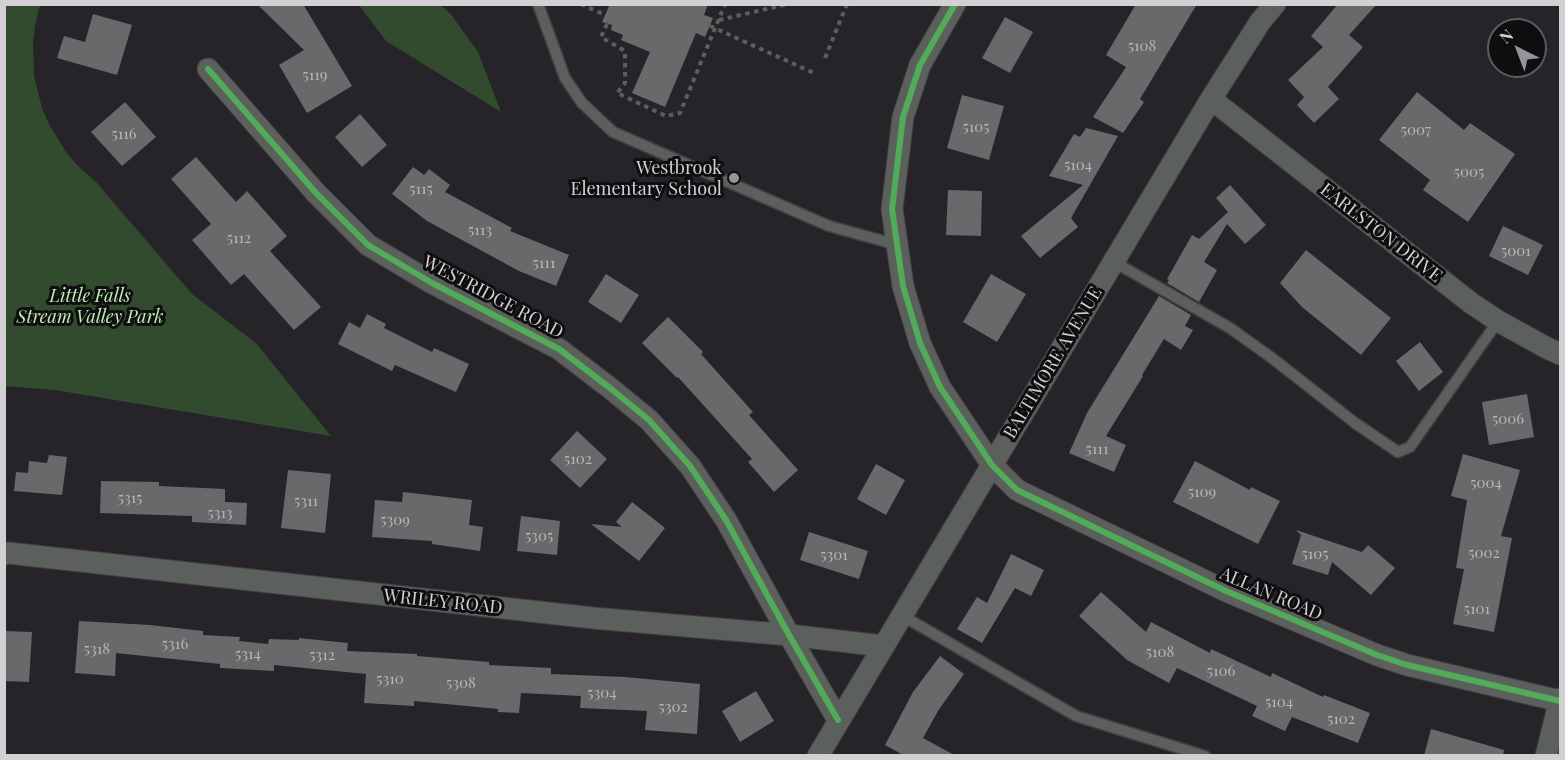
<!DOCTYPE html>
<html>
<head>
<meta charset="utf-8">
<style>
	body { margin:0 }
	#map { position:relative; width:1565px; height:760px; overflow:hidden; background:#262428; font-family:"Playfair Display",serif }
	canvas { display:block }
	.frame { position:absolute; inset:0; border:6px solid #d3d0d4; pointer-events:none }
	.north { position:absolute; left:1487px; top:18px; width:60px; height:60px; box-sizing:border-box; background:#0f0d10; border:2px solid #5d5b5e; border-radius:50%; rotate:318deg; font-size:16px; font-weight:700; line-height:24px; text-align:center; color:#d3d0d4 }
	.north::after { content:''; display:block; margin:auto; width:21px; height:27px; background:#969498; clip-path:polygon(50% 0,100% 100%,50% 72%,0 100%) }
</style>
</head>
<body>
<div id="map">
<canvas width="1565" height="760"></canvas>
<div class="frame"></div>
<div class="north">N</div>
</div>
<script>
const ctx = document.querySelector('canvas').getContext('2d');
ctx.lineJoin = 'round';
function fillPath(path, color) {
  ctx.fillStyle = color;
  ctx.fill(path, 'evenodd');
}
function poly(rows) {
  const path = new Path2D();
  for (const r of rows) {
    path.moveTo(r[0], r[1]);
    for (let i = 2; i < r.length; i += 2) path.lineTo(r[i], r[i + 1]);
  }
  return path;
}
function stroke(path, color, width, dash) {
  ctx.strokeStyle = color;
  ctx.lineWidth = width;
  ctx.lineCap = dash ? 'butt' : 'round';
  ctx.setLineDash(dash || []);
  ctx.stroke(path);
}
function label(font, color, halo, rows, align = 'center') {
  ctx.font = font + ' "Playfair Display",serif';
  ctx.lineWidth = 6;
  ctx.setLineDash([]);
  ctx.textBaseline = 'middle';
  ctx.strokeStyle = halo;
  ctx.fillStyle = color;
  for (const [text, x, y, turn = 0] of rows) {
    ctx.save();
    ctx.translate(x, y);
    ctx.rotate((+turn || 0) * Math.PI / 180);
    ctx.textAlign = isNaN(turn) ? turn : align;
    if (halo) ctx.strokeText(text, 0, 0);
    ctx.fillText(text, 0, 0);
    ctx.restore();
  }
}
const green = poly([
	[4,5,40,5,35,25,33,42,34,76,42,108,49,124,66,152,77,165,97,183,192,294,256,343,331,436,55,390,5,386],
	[359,5,440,5,450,13,478,52,501,112,386,41]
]);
const building = poly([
	[257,4,303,4,352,86,307,113,279,65,304,50],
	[610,4,708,4,704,15,713,18,705,37,696,33,665,107,632,93,650,52,621,40,623,35,611,30,612,25,602,22],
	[1136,4,1197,4,1140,99,1144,102,1123,133,1093,117,1126,67,1106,55],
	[1338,4,1377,4,1349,35,1363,47,1328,87,1339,99,1314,123,1297,105,1304,97,1288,80,1323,47,1311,36],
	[93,14,132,25,117,75,57,58,64,36,85,42],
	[1005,17,1033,32,1010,73,982,58],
	[1417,92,1464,130,1470,123,1515,154,1468,222,1423,190,1430,180,1379,140],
	[962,95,1004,106,989,160,947,148],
	[125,102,156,137,122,166,91,132],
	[360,114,387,145,362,167,335,137],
	[1086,128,1118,136,1071,218,1078,227,1040,258,1021,236,1083,185,1049,176,1074,134,1080,137],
	[196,157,236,202,247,191,287,236,270,251,321,307,294,330,244,274,231,285,192,240,211,224,171,179],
	[413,167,424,175,429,169,450,185,445,192,512,228,510,231,569,255,556,286,519,271,427,221,392,194],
	[1230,185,1266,225,1245,244,1227,224,1204,262,1217,270,1199,302,1167,283,1169,280,1167,279,1192,235,1199,239,1228,212,1216,198],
	[948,190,982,191,981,236,946,235],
	[1503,226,1543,245,1528,275,1489,256],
	[1306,250,1391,318,1361,355,1302,307,1280,283],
	[606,274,639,295,621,323,588,302],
	[991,274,1026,294,997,342,963,322],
	[1159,296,1191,315,1185,326,1193,330,1181,350,1164,339,1142,375,1143,376,1106,436,1126,445,1114,472,1069,453,1087,413],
	[367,314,386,324,384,328,432,352,434,348,469,364,456,392,395,365,392,371,338,344,349,322,360,328],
	[668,317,703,352,701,354,753,412,749,415,798,470,774,492,748,462,752,459,678,377,677,378,642,343],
	[1420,342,1443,372,1419,391,1396,361],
	[1527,394,1534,437,1489,445,1482,402],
	[577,431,607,459,580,488,550,460],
	[1463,454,1520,470,1501,536,1512,538,1494,632,1453,624,1464,569,1456,568,1467,500,1451,496],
	[49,455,67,457,62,495,14,491,16,472,28,473,29,461,47,463],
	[1195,461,1250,490,1251,487,1280,501,1258,544,1173,502],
	[876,464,905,480,886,515,857,499],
	[288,470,331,474,325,533,281,528],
	[101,481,159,482,159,486,225,489,225,502,247,503,246,525,192,522,192,516,100,513],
	[403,492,472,500,469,525,483,527,480,551,432,544,432,541,372,537,375,500,402,502],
	[632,502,665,528,639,561,591,524,622,527,616,522],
	[521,516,560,521,557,555,517,551],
	[1296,530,1362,552,1368,545,1395,568,1371,595,1332,562,1328,575,1292,564,1301,535],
	[809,532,868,551,859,579,800,560],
	[1011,554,1044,570,1031,596,1015,588,982,643,957,629,977,597,987,603],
	[1101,592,1146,632,1151,622,1210,653,1211,649,1271,677,1272,673,1323,697,1324,695,1370,713,1358,743,1292,717,1285,731,1252,716,1257,706,1177,668,1169,683,1127,660,1079,616],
	[79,621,150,625,203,631,203,635,240,637,239,641,268,644,269,639,299,640,299,638,348,643,347,651,417,654,417,656,489,662,489,665,551,668,551,674,625,677,700,684,697,734,645,730,647,711,580,708,581,696,521,693,519,713,498,712,498,709,414,701,414,706,364,703,366,674,274,665,274,671,220,668,220,664,116,653,115,676,75,673],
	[4,631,32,632,29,682,4,681],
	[940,656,964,674,938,711,923,738,956,756,905,756,885,745,913,692],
	[756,691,774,721,740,742,722,711],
	[1431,729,1504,750,1503,756,1424,756]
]);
const path = poly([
	[581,4,605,15],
	[719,20,788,4],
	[607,24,601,37,625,51,625,83,617,93,666,116,680,113,725,4],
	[710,26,816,74],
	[825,58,847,4]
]);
const lane = poly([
	[538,4,565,78,582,103,613,132,829,226,898,245],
	[1114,262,1230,328,1272,358,1355,423,1398,452,1410,447,1498,321],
	[901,615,1076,716,1205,756]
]);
const street = poly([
	[955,4,920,65,903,117,892,209,903,286,920,343,940,387,992,465,1017,490,1226,591,1377,655,1407,665,1560,701],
	[208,69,316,193,368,245,432,283,559,349,610,388,649,420,690,466,726,520,789,635,838,720],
	[1211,99,1471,303,1498,321,1547,348,1560,354],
	[4,554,8,553,593,618,789,635,883,646],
	[818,756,1211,99,1260,22,1275,4],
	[1546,756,1560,699]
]);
const cycleway = poly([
	[955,4,920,65,903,117,892,209,903,286,920,343,940,387,992,465,1017,490,1226,591,1377,655,1407,665,1560,701],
	[208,69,316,193,368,245,432,283,559,349,610,388,649,420,690,466,726,520,789,635,838,720]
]);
const markers = [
	[734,178,6,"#969498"]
];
const numberNames = [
	["5108",1142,46],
	["5119",315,75],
	["5105",976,127],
	["5007",1416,130],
	["5116",124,134],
	["5104",1078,165],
	["5005",1469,172],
	["5115",421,189],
	["5113",480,230],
	["5112",239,238],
	["5001",1516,251],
	["5111",544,263],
	["5006",1508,419],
	["5111",1097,449],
	["5102",578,459],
	["5004",1486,483],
	["5109",1202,492],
	["5315",130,498],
	["5311",306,501],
	["5313",220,513],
	["5309",395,520],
	["5305",539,536],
	["5002",1484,553],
	["5105",1315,554],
	["5301",834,555],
	["5101",1477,609],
	["5316",175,644],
	["5318",97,649],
	["5108",1160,652],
	["5314",248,654],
	["5312",322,655],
	["5106",1221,671],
	["5310",390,679],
	["5308",461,683],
	["5304",602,693],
	["5104",1279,702],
	["5302",673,707],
	["5102",1341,719]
];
const poiNames = [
	["Westbrook",722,168],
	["Elementary School",722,189]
];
const streetNames = [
	["EARLSTON DRIVE",1381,233,38],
	["WESTRIDGE ROAD",493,297,28],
	["BALTIMORE AVENUE",1053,363,-59],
	["ALLAN ROAD",1271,594,23],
	["WRILEY ROAD",443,602,6]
];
const parkNames = [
	["Little Falls",90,296],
	["Stream Valley Park",90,317]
];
fillPath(green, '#324a2e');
fillPath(building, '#6a686b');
stroke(lane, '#424043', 13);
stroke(street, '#424043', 23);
stroke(path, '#5d5e5e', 4, [4.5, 4.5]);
stroke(lane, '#5c605c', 10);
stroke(street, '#5c605c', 21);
stroke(cycleway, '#51ab58', 6);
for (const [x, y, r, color] of markers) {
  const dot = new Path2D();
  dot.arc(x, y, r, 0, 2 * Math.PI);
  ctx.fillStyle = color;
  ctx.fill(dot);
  stroke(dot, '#0f0d10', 2);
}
label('15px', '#b9b6ba', null, numberNames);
label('18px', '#d3d0d4', '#0f0d10', poiNames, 'right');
label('18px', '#d3d0d4', '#0f0d10', streetNames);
label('italic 18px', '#bbf0b2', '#0f0d10', parkNames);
</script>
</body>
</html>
